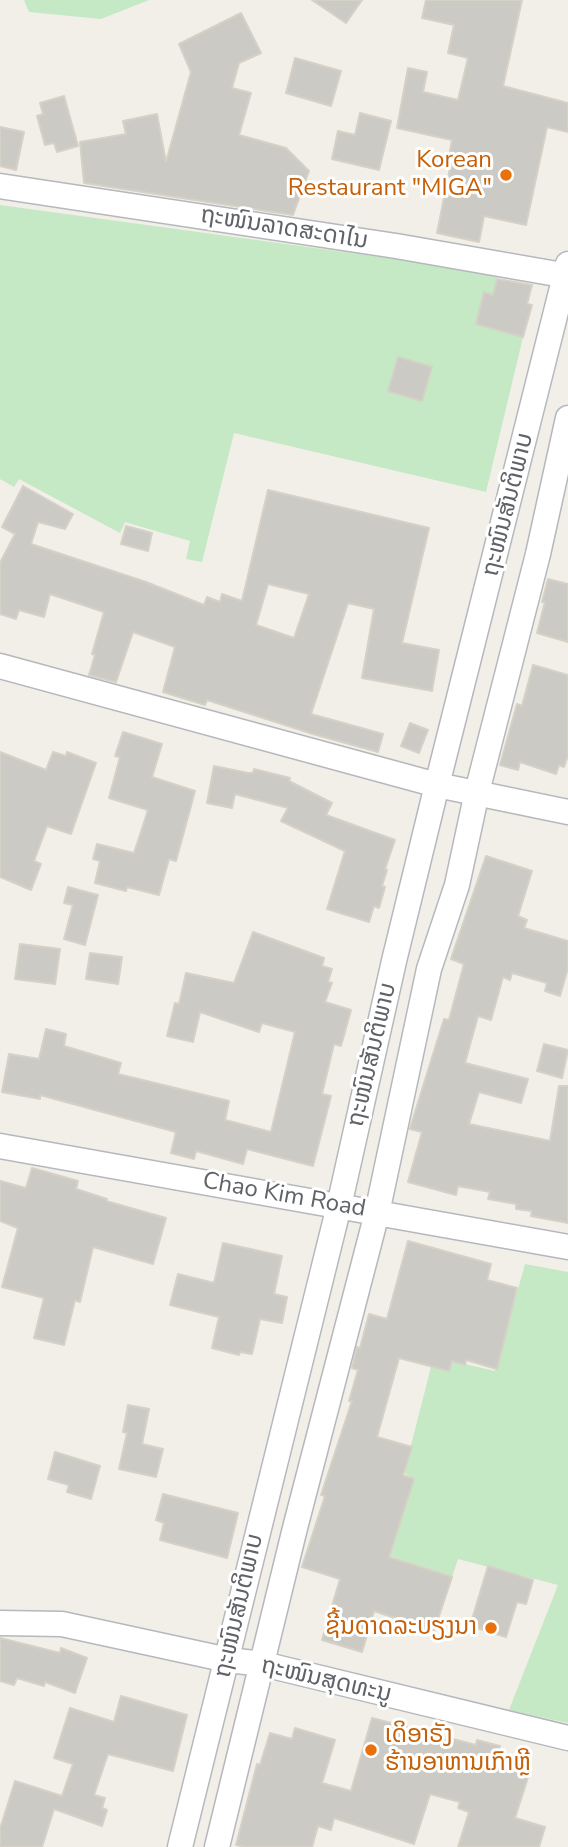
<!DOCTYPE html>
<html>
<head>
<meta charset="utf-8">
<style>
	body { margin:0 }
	canvas { display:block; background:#f1efe8 }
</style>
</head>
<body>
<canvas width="568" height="1847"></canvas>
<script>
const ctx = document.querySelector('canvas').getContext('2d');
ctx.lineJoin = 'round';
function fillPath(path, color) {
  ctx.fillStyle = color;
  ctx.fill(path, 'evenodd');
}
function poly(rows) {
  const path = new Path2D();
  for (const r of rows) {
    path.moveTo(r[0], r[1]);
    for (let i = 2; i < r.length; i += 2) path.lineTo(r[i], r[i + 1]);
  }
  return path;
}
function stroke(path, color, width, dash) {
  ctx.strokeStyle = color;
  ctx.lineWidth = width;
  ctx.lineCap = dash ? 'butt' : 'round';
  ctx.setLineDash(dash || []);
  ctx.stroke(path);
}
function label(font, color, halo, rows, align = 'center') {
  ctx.font = font + ' "Nunito Sans","Noto Sans Lao",sans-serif';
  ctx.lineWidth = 6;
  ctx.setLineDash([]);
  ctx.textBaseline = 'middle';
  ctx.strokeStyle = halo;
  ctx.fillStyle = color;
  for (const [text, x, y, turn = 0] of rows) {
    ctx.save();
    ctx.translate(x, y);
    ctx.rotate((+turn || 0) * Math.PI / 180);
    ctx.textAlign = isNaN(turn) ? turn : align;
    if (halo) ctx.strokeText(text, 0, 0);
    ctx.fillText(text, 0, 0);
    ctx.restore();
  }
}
const green = poly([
	[24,0,149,0,101,19,29,12],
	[0,205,498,273,493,295,484,293,476,324,523,337,486,492,234,433,202,562,186,559,190,541,125,522,120,533,19,479,14,487,0,479],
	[398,357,432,367,422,401],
	[525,1264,568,1272,568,1723,509,1710,558,1585,458,1559,452,1577,390,1556,414,1479,404,1473,431,1367,449,1371,452,1361,495,1371]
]);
const building = poly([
	[312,0,362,0,346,23,312,0],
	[426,0,522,0,503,86,568,103,568,132,547,127,526,225,484,216,479,242,437,233,452,158,449,157,452,140,397,128,408,68,427,72,423,92,458,100,468,58,448,53,454,25,422,18,426,0],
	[241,13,261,53,239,63,232,88,251,93,239,135,286,148,309,171,293,215,84,183,80,142,126,134,123,121,157,114,166,162,191,72,179,44,241,13],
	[295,58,341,71,331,106,286,93,295,58],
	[64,96,78,146,57,152,54,143,45,145,37,116,43,114,40,103,64,96],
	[360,113,391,121,379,170,332,159,338,131,355,135,360,113],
	[0,127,24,132,16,170,0,166,0,127],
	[497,279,532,285,527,304,532,305,523,337,476,324,484,292,493,295,497,279],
	[398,357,432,367,422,401,388,391,398,357],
	[23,486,73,514,65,529,38,522,31,544,146,582,204,605,207,597,220,602,222,594,242,601,268,490,429,528,402,643,439,650,432,691,362,678,374,609,348,603,311,714,383,734,378,752,313,734,207,700,205,705,163,692,175,647,133,632,116,682,89,675,95,655,92,654,104,612,50,594,44,617,19,610,16,619,0,614,0,563,15,534,2,527,23,486],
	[268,584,309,594,294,638,256,625,268,584],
	[126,526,152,533,148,551,121,544,126,526],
	[548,579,568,584,568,642,537,633,545,602,542,602,548,579],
	[533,665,568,675,568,755,564,767,559,765,556,774,520,762,518,770,500,765,517,704,522,706,533,665],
	[410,723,428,730,419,753,401,746,410,723],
	[123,732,162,744,152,777,195,791,176,861,169,859,159,895,127,887,126,891,95,883,100,861,93,859,97,844,134,853,148,810,109,798,120,757,115,756,123,732],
	[0,752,46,770,53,752,66,756,67,752,96,763,71,834,47,826,34,861,41,864,31,890,0,877,0,752],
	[214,766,248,773,253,773,254,769,290,778,289,781,332,803,326,815,395,840,385,869,387,870,382,886,385,887,379,908,374,906,369,922,327,909,345,851,281,821,288,808,235,794,232,808,207,803,214,766],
	[486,856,532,871,518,916,527,920,524,928,568,941,568,968,560,996,545,991,547,983,512,973,510,980,503,977,491,1020,478,1016,465,1063,528,1079,521,1103,479,1092,469,1124,550,1141,559,1086,568,1086,568,1223,531,1216,532,1211,516,1209,516,1204,488,1199,490,1192,458,1186,456,1195,408,1182,422,1132,410,1129,411,1125,444,1019,449,1020,464,964,451,959,486,856],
	[68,887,98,895,85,945,64,939,73,905,64,903,68,887],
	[253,932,324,958,322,966,332,969,328,982,332,983,325,1002,351,1010,341,1046,334,1044,322,1094,331,1096,313,1166,247,1149,243,1164,196,1151,194,1159,171,1153,176,1132,40,1095,40,1099,2,1092,9,1054,39,1059,46,1029,66,1034,64,1046,121,1063,118,1074,229,1101,225,1120,271,1132,295,1032,262,1023,259,1032,200,1012,193,1042,167,1036,175,1003,179,1004,186,973,234,983,253,932],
	[20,944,60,949,55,984,15,979,20,944],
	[90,953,122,957,118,984,86,979,90,953],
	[544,1044,568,1050,562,1078,537,1071,544,1044],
	[32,1168,78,1181,76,1189,107,1199,106,1201,166,1218,153,1264,93,1247,80,1302,75,1300,64,1345,34,1338,44,1298,2,1287,18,1228,0,1221,0,1181,26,1188,32,1168],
	[408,1241,491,1264,487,1280,517,1288,497,1369,466,1360,465,1365,452,1361,449,1371,399,1358,377,1437,412,1447,403,1475,414,1479,389,1557,452,1577,434,1631,374,1611,362,1652,322,1640,340,1579,302,1567,325,1496,321,1495,352,1401,349,1401,358,1370,352,1368,357,1347,360,1348,369,1314,387,1319,408,1241],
	[223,1243,282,1256,274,1294,287,1297,282,1323,260,1319,252,1354,240,1352,239,1355,212,1348,219,1317,170,1305,178,1274,214,1283,223,1243],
	[128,1405,149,1409,142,1444,163,1449,156,1477,119,1469,127,1433,123,1432,128,1405],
	[55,1452,100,1466,91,1499,67,1492,69,1485,48,1479,55,1452],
	[163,1494,238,1513,227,1558,160,1540,164,1523,156,1520,163,1494],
	[488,1566,533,1580,526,1604,517,1602,506,1637,470,1626,488,1566],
	[0,1638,60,1653,61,1648,87,1658,75,1693,45,1682,44,1686,17,1678,14,1685,0,1681,0,1638],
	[121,1696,187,1715,173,1771,108,1754,94,1795,105,1798,102,1808,107,1810,102,1826,54,1809,42,1847,0,1847,0,1829,15,1781,62,1796,73,1764,54,1758,70,1708,114,1722,121,1696],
	[372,1718,476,1745,477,1740,500,1746,496,1760,530,1771,515,1818,545,1827,539,1847,458,1847,469,1812,458,1808,460,1802,430,1794,414,1844,334,1818,331,1830,318,1826,312,1847,245,1847,236,1845,257,1764,260,1765,270,1733,292,1739,295,1728,335,1740,322,1783,351,1791,372,1718]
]);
const minor = poly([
	[0,186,396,246,568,276],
	[0,666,437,785,568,812],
	[0,1146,568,1247],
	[0,1623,62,1624,228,1660,263,1664,568,1738],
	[180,1847,339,1206,394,961,437,785,568,264],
	[217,1847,295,1528,377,1213,429,969,457,885,477,792,538,554,568,418]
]);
const markers = [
	[506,175,7,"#e8710a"],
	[491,1628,7,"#e8710a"],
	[371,1750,7,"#e8710a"]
];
const foodNames = [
	["Korean",492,161],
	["Restaurant \"MIGA\"",492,189],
	["ຊີ້ນດາດລະບຽງນາ",477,1628],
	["ເດິອາຣັງ",385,1736,"left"],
	["ຮ້ານອາຫານເກົາຫຼີ",385,1764,"left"]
];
const streetNames = [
	["ຖະໜົນລາດສະດາໄນ",284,229,9],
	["ຖະໜົນສັນຕິພາບ",509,505,-76],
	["ຖະໜົນສັນຕິພາບ",373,1055,-77],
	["Chao Kim Road",284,1196,10],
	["ຖະໜົນສັນຕິພາບ",240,1606,-77],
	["ຖະໜົນສຸດທະນູ",326,1681,13]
];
fillPath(green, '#c5e8c5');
fillPath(building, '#cccac5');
stroke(building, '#d6d1c6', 2);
stroke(minor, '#b5b8bc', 27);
stroke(minor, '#fff', 24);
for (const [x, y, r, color] of markers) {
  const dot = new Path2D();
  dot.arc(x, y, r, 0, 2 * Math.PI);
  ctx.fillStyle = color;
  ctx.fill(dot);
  stroke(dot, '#fff', 2.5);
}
label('24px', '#c56008', '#fff', foodNames, 'right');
label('24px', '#5f6368', '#fff', streetNames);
</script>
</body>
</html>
